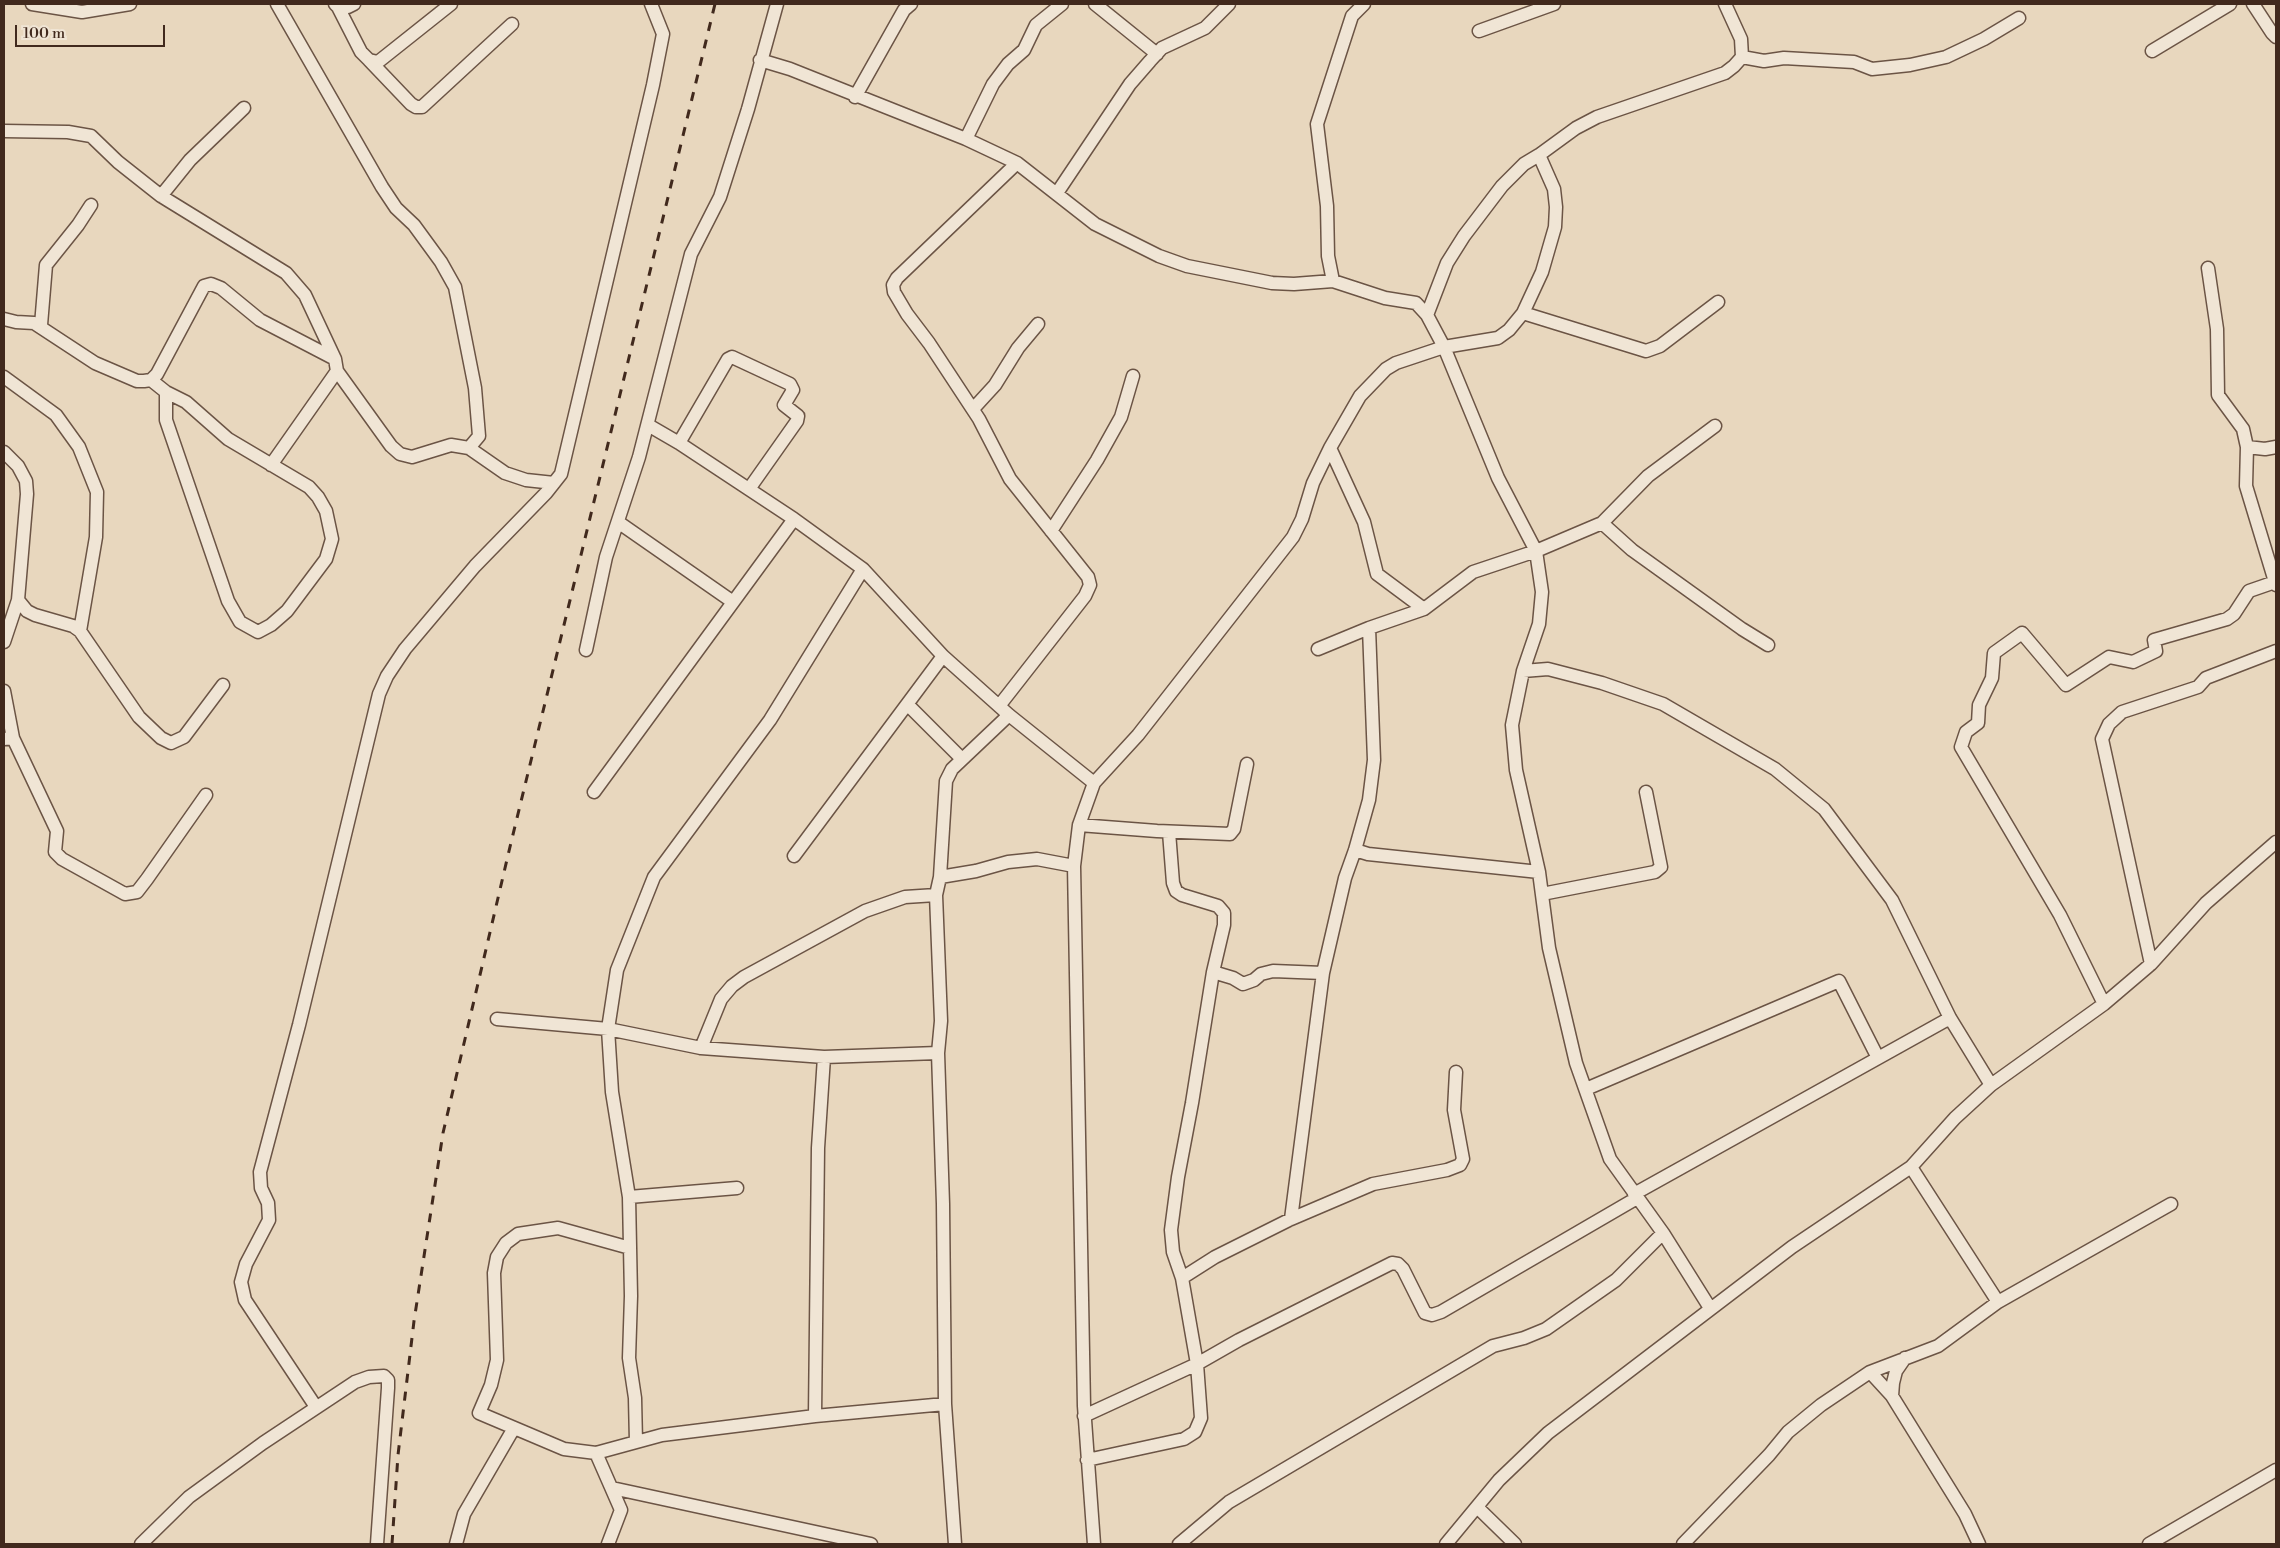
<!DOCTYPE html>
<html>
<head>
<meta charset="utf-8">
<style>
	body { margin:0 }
	#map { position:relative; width:2280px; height:1548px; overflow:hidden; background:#e8d7be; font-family:"Libre Bodoni",serif }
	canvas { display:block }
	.frame { position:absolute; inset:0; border:5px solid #41291d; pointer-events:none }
	.scale { position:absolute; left:15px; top:25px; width:150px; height:22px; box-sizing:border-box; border:2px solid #41291d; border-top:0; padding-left:6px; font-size:15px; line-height:18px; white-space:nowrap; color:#41291d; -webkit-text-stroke:4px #f0e5d5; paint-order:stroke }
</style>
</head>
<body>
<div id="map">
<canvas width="2280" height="1548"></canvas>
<div class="frame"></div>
<div class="scale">100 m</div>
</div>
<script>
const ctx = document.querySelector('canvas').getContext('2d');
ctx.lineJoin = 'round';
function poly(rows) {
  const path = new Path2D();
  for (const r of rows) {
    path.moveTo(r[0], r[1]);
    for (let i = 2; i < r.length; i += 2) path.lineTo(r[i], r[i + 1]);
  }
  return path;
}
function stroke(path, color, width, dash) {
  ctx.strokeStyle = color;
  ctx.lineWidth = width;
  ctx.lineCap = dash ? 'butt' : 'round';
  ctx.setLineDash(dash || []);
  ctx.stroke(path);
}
const minor = poly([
	[32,4,82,12,130,4],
	[335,4,338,7,348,7,354,4],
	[1095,4,1157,54],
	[2253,4,2272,33,2276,37],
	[338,7,361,52,369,60,378,62,451,4],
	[1479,31,1554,4],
	[2152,51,2230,4],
	[1742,57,1764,61,1784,58,1854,62,1872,69,1910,65,1946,57,1984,39,2019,18],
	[369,60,411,104,416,107,422,107,512,24],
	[760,60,790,69,966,139,1017,163,1095,224,1159,256,1187,266,1272,283,1294,284,1333,281,1385,298,1416,303,1427,315,1444,347,1498,478,1536,551,1542,592,1539,624,1523,671,1512,725,1516,770,1539,872,1549,948,1576,1063,1610,1159,1663,1233,1710,1308],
	[855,97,904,10,911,4],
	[4,131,68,132,91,136,118,162,161,196,286,273,305,295,335,359,337,371,391,446,400,454,412,457,451,445,469,448,479,436,475,388,455,287,441,262,414,225,396,208,382,187,277,4],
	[966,139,993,84,1008,64,1024,50,1036,25,1062,4],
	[1057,193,1130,84,1150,61,1162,48,1205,28,1229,4],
	[161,196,190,160,244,108],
	[2208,268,2217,329,2218,395,2243,429,2247,447,2246,486,2276,585],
	[1333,281,1328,256,1327,206,1317,124,1352,16,1364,4],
	[1523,313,1646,351,1660,346,1718,302],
	[1427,315,1447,263,1464,236,1502,186,1524,164,1539,155],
	[4,319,16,322,34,323,95,363,137,381,144,381,151,380,157,374,204,286,211,284,221,288,260,320,335,359],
	[41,325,46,265,78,225,91,205],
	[4,377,56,415,79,447,97,492,96,537,80,631],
	[151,380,166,392,186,402,228,439,309,487,318,497,326,511,332,539,326,559,287,611,271,625,258,632,240,622,228,601,166,420,166,392],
	[973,409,995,385,1018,348,1038,324],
	[648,425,679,443,794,519,863,569,943,656,1009,715,1094,783],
	[679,443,728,359,732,357,790,384,793,390,784,405,798,416,797,421,749,489],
	[2247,447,2265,449,2276,447],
	[469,448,505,473,526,480,554,483],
	[1330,448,1364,522,1377,574,1424,609],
	[4,452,18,466,26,481,27,494,18,600,4,642],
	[271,465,337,371],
	[618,522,733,602],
	[1602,523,1632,550,1742,629,1768,645],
	[1051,531,1097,460,1121,417,1133,376],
	[18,600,27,611,35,615,73,626,80,631,139,717,161,738,171,743,184,737,223,685],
	[1318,649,1369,628,1424,609,1473,572,1536,551,1602,523,1648,476,1715,426],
	[586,650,606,557,639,457,691,254,720,197,748,109,777,4],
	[1523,671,1548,669,1602,683,1663,704,1775,769,1824,809,1892,900,1950,1018,1991,1085],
	[4,691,13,738,4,739],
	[908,705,962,759],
	[999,706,1085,596,1090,585,1088,577,1010,479,979,419,929,343,907,314,894,292,893,285,897,278,1017,163],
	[13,738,57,831,55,852,62,859,125,894,137,892,147,879,206,795],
	[594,792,794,519],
	[1079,825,1157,831,1230,834,1234,829,1247,764],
	[1355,850,1368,854,1539,872],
	[794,856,943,656],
	[940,877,976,871,1008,862,1037,859,1074,866],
	[1542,894,1655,872,1661,867,1646,792],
	[2151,964,2102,739,2109,724,2122,712,2198,687,2206,678,2276,651],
	[1213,972,1233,978,1243,984,1254,980,1261,974,1273,971,1323,973],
	[2104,1004,2060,915,1961,747,1966,732,1978,723,1979,705,1992,678,1994,653,2022,633,2066,685,2109,657,2133,662,2156,651,2154,640,2227,619,2234,614,2249,591,2275,582],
	[497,1019,608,1029,701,1048,824,1057],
	[701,1048,721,999,732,986,744,977,865,911,905,897,936,895],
	[1586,1089,1839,981,1878,1058],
	[1911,1167,1998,1302],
	[1634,1194,1950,1018],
	[629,1197,737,1188],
	[1291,1219,1323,973,1345,878,1355,850,1369,800,1374,760,1369,628],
	[630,1248,558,1228,518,1234,506,1243,497,1257,494,1273,497,1360,491,1385,479,1413,564,1449,596,1453,662,1435,815,1416,945,1404],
	[1182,1278,1215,1257,1291,1219,1373,1184,1447,1170,1460,1165,1463,1159,1454,1110,1456,1072],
	[1905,1358,1896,1371,1893,1383,1892,1396,1965,1514,1979,1544],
	[1870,1372,1892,1396],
	[316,1407,245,1300,241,1282,246,1264,269,1220,268,1203,261,1188,260,1172,299,1025,379,694,387,676,405,649,475,566,546,493,561,474,653,85,663,34,651,4],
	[815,1416,818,1148,824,1057,938,1053],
	[1084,1416,1197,1364,1239,1340,1392,1263,1398,1264,1403,1269,1425,1313,1432,1315,1441,1312,1637,1198],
	[636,1442,635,1398,629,1358,631,1296,629,1197,612,1092,608,1029,617,970,654,877,770,720,863,569],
	[596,1453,621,1510,608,1544],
	[1087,1460,1184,1439,1195,1432,1201,1418,1197,1364,1182,1278,1173,1252,1171,1230,1178,1177,1192,1103,1213,972,1224,925,1224,913,1218,906,1182,895,1176,891,1173,883,1169,832],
	[612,1488,871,1544],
	[1477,1507,1515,1544],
	[141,1544,189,1497,263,1443,355,1382,369,1377,384,1376,388,1380,388,1388,377,1544],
	[456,1544,464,1514,514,1428],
	[955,1544,945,1404,943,1204,938,1053,941,1021,936,895,940,877,946,781,952,769,1009,715],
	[1094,1544,1084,1406,1074,866,1079,825,1094,783,1138,735,1293,537,1302,519,1313,483,1330,448,1360,396,1386,369,1396,363,1444,347,1498,338,1509,330,1523,313,1542,272,1555,227,1556,207,1554,189,1539,155,1576,128,1597,117,1725,73,1734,66,1742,57,1741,39,1725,4],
	[1179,1544,1229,1502,1493,1346,1524,1338,1546,1329,1616,1280,1663,1233],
	[1446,1544,1499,1480,1548,1433,1792,1247,1911,1167,1955,1118,1991,1085,2104,1004,2151,964,2206,903,2276,842],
	[1683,1544,1769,1455,1788,1432,1821,1405,1870,1372,1938,1346,1998,1302,2171,1204],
	[2149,1544,2276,1470]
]);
const rail = poly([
	[392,1544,398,1455,414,1321,443,1133,509,851,715,4]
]);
stroke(minor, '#6b5445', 15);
stroke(minor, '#f0e5d5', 12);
stroke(rail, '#41291d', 3, [9, 9]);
</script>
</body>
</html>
